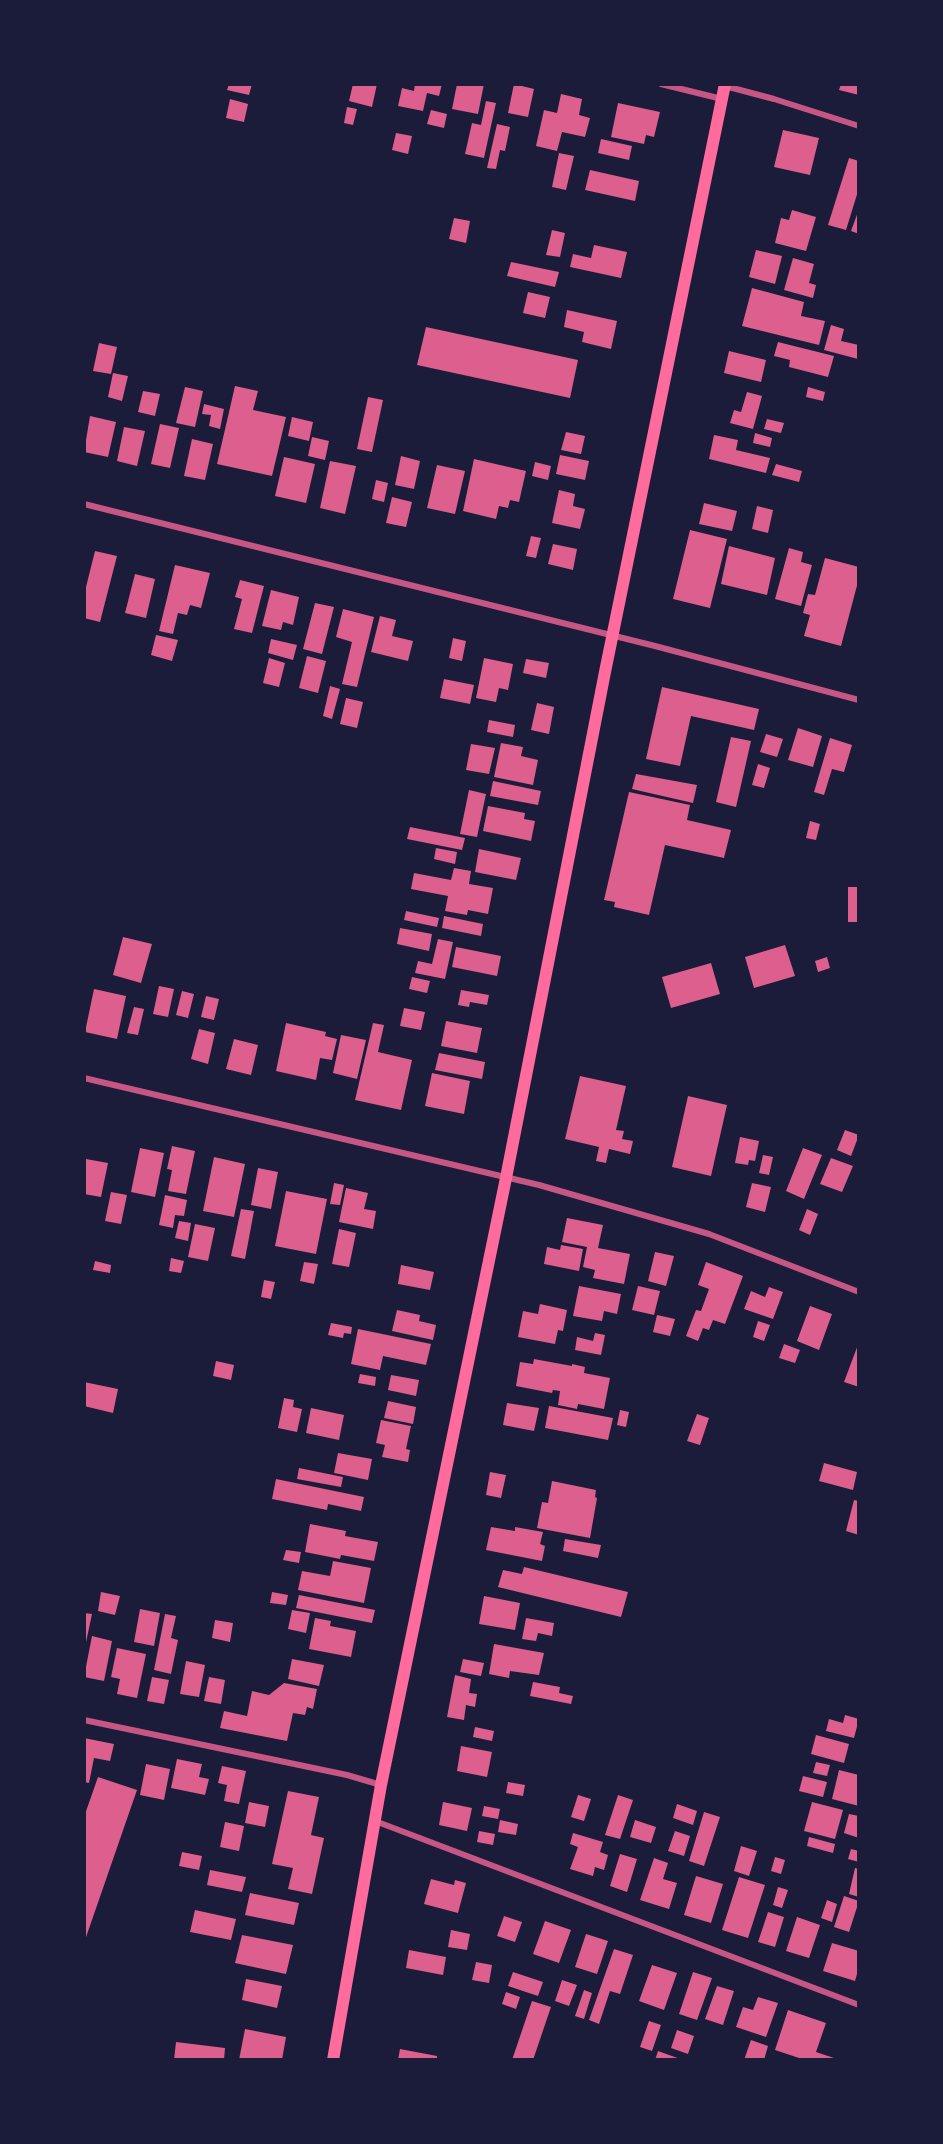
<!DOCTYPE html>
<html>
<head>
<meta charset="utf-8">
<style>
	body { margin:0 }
	#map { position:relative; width:943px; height:2144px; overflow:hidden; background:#1b1b3a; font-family:"Source Serif 4",serif }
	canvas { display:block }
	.frame { position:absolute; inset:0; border:86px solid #1b1b3a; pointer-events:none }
</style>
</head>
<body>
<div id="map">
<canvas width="943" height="2144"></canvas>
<div class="frame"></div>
</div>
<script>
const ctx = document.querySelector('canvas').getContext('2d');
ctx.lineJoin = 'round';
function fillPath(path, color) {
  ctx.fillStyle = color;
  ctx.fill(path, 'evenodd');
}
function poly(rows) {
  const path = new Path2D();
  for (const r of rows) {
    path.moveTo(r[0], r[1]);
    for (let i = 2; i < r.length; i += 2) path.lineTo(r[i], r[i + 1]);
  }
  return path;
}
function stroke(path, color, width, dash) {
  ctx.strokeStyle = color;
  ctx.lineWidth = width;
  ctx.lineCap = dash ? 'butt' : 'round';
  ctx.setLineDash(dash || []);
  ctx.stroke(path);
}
const building = poly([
	[229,84,252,84,249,95,227,90],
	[353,84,377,84,372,107,349,101],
	[415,84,442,84,439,96,427,93,423,111,398,106,402,88,414,91],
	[457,84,484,84,478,114,452,109],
	[514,84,534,89,528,117,508,113],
	[841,84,859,84,859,95,839,90],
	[561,94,582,99,579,115,590,118,585,137,562,132,557,151,536,146,544,110,557,113],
	[230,99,248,104,244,122,226,118],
	[486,101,496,103,484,158,465,154,472,123,481,125],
	[618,103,660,112,654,137,646,135,644,144,611,137],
	[347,107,357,109,353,125,344,123],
	[431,110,447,114,444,128,427,124],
	[497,124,510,127,505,151,500,150,496,169,487,168],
	[783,130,819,138,810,175,774,167],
	[396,133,412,136,408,154,392,150],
	[601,139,632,146,629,160,598,153],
	[559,153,574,156,566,190,552,187],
	[849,158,859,161,859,188,846,230,828,225],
	[590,170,639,181,635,201,585,190],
	[859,209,859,234,851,231],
	[792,210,816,217,806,251,775,243,781,218,789,220],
	[454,218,470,221,466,243,449,239],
	[552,230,565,233,560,257,546,255],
	[594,245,627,252,621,278,570,267,573,254,591,258],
	[756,250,782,256,775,284,749,277],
	[793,258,814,264,809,283,816,285,813,298,784,290],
	[511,262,559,272,555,287,507,276],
	[752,288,804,302,801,316,825,321,819,345,742,326],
	[528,292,550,297,545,318,523,313],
	[567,310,617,321,611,349,582,342,584,332,564,327],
	[831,325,844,329,841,341,859,345,858,359,824,350],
	[426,327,578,360,570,398,417,365],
	[778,342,834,356,828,377,789,367,790,360,774,356],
	[99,343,117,347,111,374,93,371],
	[729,351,766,360,761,382,724,373],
	[113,373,128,376,122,401,108,397],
	[235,386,258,391,253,410,286,417,272,476,217,464],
	[185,387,203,391,195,427,176,423],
	[808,387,825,392,823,401,806,397],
	[143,391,160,394,155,416,138,412],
	[747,392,762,396,753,429,730,423,734,410,741,412],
	[368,397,383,400,372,452,357,449],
	[204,404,224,409,220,429,209,426,211,415,202,414],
	[90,416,116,422,108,457,84,452],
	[292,417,313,422,309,441,288,436],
	[767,419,784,423,781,433,764,429],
	[160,424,179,428,170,468,151,464],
	[124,427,145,431,137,466,117,461],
	[566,432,585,436,581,454,561,450],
	[755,433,772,438,770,447,753,443],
	[714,435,738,440,736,450,770,458,766,473,709,459],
	[312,437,329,441,325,460,308,456],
	[192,439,213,444,205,480,184,476],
	[560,455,589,461,585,480,556,474],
	[401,456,420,461,414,489,395,485],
	[284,457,315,464,306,503,275,496],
	[474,459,526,471,519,502,510,500,508,508,499,506,496,519,463,511],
	[330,461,356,466,345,514,320,508],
	[535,462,551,466,548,480,532,476],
	[776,464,802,471,799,482,772,475],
	[437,465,465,471,455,514,427,508],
	[376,480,388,483,384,502,372,499],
	[559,490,575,494,573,506,585,509,580,529,552,523],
	[392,497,412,502,406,527,386,523],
	[704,503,737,511,732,531,699,524],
	[757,506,773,510,768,533,752,529],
	[690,530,727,539,710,608,673,599],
	[531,536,541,538,536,558,526,556],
	[553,544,577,549,573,570,548,564],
	[729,546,775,558,767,595,721,584],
	[789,548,803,552,801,562,812,565,801,606,775,599],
	[95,551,117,556,100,622,84,618,84,595],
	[825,558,859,567,859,578,841,646,804,636,810,615,803,613,808,594,815,595],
	[175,565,210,573,201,608,190,605,187,615,178,613,173,634,159,631],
	[135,574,155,579,146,618,125,613],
	[240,580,264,586,252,633,234,629,242,599,235,597],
	[271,590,299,597,293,625,283,622,281,630,262,626],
	[315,603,334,607,322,654,303,649],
	[343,609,374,617,357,687,342,684,352,642,336,637],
	[380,616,396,620,392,636,413,641,408,661,371,652],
	[156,635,178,640,172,661,151,655],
	[453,638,466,641,462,661,449,658],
	[271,639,297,645,293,660,268,653],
	[307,656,326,661,318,693,299,688],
	[269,658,285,663,279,687,263,683],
	[484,658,513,664,508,690,499,688,496,702,476,698],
	[526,659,549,663,546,678,523,673],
	[444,679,474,685,470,704,440,698],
	[330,686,340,689,332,719,323,716],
	[662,687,759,709,754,730,691,716,680,766,646,759],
	[346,698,363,702,357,728,340,724],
	[537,703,554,707,549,734,531,730],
	[489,720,515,725,513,737,487,732],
	[798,728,822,736,813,767,788,760],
	[766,734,783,739,777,757,760,752],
	[731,737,751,741,736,807,716,802],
	[830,738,852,745,844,772,832,769,824,795,814,792],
	[501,743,523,747,521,756,538,760,533,785,494,777],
	[471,744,495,748,489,774,466,770],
	[758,764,770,768,764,788,752,785],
	[636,774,697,785,693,803,632,789],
	[493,781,541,791,538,805,490,796],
	[469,790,486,794,477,837,460,834],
	[629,792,690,805,687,820,731,830,724,858,665,845,649,915,614,907,615,902,604,900],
	[488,806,525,813,524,819,535,821,531,841,483,831],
	[810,821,820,824,816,840,806,838],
	[410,827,465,838,462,850,407,839],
	[436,848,457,852,455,864,434,859],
	[479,849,521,858,516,880,475,872],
	[454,868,471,871,469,884,493,888,488,914,468,910,467,915,445,911,448,896,411,889,414,873,451,880],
	[848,887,859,887,859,922,848,922],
	[406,911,439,918,437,927,404,920],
	[444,916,483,924,481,936,442,928],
	[400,928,432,934,429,951,397,944],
	[123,937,152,944,141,983,113,975],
	[438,939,453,942,445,979,415,973,418,961,432,964],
	[785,945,795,976,754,988,745,957],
	[456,947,501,956,497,976,452,967],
	[827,957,830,968,818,972,815,961],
	[711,963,720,994,671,1008,662,977],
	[412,977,430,981,427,993,409,989],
	[159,986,174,989,168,1017,153,1014],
	[94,989,126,996,117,1039,85,1032],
	[461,990,489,995,487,1005,470,1002,469,1007,458,1005],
	[182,991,194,994,188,1018,176,1015],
	[206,996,219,999,214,1020,201,1017],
	[134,1007,144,1009,138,1035,127,1033],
	[404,1008,425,1012,421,1030,400,1026],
	[446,1021,482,1028,477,1053,441,1046],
	[286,1023,326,1032,325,1036,337,1039,332,1060,320,1058,316,1080,276,1071],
	[373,1023,384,1025,378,1052,412,1060,401,1110,355,1100],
	[199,1029,215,1033,208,1064,191,1059],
	[341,1035,366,1040,357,1079,333,1073],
	[234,1039,258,1045,251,1075,226,1069],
	[439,1053,485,1062,482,1079,435,1070],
	[432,1073,470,1081,464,1114,425,1106],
	[580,1076,626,1086,616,1130,624,1131,622,1139,633,1141,630,1154,609,1149,606,1163,596,1161,599,1147,565,1139],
	[688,1096,727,1105,711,1176,672,1167],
	[845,1130,859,1135,851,1156,837,1150],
	[740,1137,759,1141,755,1161,749,1160,748,1165,735,1163],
	[172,1146,195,1151,186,1194,168,1191,172,1170,167,1169],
	[140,1148,164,1153,155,1197,131,1192],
	[803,1148,822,1155,804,1199,786,1191],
	[763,1155,773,1157,769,1175,759,1173],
	[214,1157,245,1164,234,1217,203,1211],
	[831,1158,853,1166,842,1192,820,1184],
	[86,1159,108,1163,101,1197,84,1194],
	[258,1168,278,1172,271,1209,251,1205],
	[334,1183,344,1185,340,1205,330,1204],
	[752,1183,771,1187,765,1212,746,1207],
	[346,1188,368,1193,364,1209,376,1211,373,1229,339,1222],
	[286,1191,327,1199,316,1254,275,1246],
	[111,1192,127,1195,121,1224,105,1221],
	[165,1195,187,1200,184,1216,175,1215,173,1228,159,1225],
	[241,1209,254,1211,245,1259,231,1256],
	[807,1209,818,1214,810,1235,799,1230],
	[567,1218,603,1225,598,1248,630,1254,624,1284,593,1278,595,1270,583,1267,587,1247,562,1242],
	[179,1221,191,1223,188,1241,175,1238],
	[195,1224,215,1228,208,1261,188,1257],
	[339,1229,356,1233,349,1267,332,1264],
	[561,1245,583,1249,579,1271,544,1264,547,1247,560,1250],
	[655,1252,674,1256,666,1286,648,1281],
	[171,1258,184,1261,181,1273,169,1271],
	[95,1261,111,1265,110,1273,93,1270],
	[304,1262,318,1264,314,1284,300,1281],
	[706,1262,743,1276,725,1324,713,1320,709,1330,703,1328,698,1341,686,1336,696,1310,701,1311,709,1289,698,1285],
	[401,1265,434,1272,430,1290,398,1284],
	[264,1280,275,1282,271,1299,261,1297],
	[579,1286,621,1294,617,1314,604,1311,602,1321,573,1316],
	[638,1286,660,1291,654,1315,632,1310],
	[769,1287,783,1292,773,1319,744,1309,751,1291,765,1297],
	[540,1304,567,1310,563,1331,558,1330,555,1344,518,1337,523,1311,538,1314],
	[810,1306,832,1314,819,1350,797,1341],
	[397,1310,420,1315,419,1321,436,1325,433,1340,392,1331],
	[657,1315,675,1319,670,1336,653,1332],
	[758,1321,770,1325,764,1341,753,1337],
	[331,1323,352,1327,351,1334,344,1333,343,1338,328,1335],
	[358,1329,431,1344,426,1365,383,1356,380,1370,351,1364],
	[595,1333,605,1335,601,1355,575,1350,577,1337,593,1341],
	[859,1342,859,1387,844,1382],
	[784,1344,800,1350,795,1363,779,1358],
	[534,1359,572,1366,572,1364,585,1367,584,1373,610,1378,604,1409,578,1404,577,1409,558,1405,560,1391,553,1390,552,1393,516,1386,520,1362,533,1364],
	[216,1361,234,1365,231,1380,213,1376],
	[360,1374,376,1377,375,1386,358,1383],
	[391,1375,419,1380,416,1396,388,1390],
	[84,1382,118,1389,113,1413,84,1406],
	[284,1398,294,1400,293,1407,302,1409,297,1432,278,1428],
	[388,1401,416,1407,413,1424,384,1418],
	[507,1403,539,1408,534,1431,503,1425],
	[549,1406,613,1418,608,1440,545,1428],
	[311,1408,344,1415,339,1440,306,1433],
	[620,1410,629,1412,626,1427,617,1425],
	[697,1414,709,1418,700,1445,687,1441],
	[381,1420,411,1426,406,1449,410,1450,408,1462,382,1457,385,1445,376,1443],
	[338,1453,372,1459,368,1480,334,1473],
	[824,1463,857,1472,853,1490,819,1481],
	[299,1468,343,1477,341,1487,297,1479],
	[490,1472,506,1475,501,1498,486,1495],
	[276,1479,364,1497,361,1511,328,1504,327,1510,272,1499],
	[552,1481,596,1490,595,1497,597,1498,590,1538,537,1528,542,1502,548,1503],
	[854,1500,859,1501,859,1535,846,1531],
	[310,1524,346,1531,345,1536,378,1542,374,1561,341,1555,340,1559,305,1552],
	[491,1527,515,1531,515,1527,543,1532,540,1544,545,1546,542,1561,486,1550],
	[565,1539,601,1545,598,1558,563,1551],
	[286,1550,301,1552,299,1563,283,1560],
	[333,1561,371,1568,364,1603,298,1590,302,1571,330,1576],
	[524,1567,628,1592,621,1617,498,1587,503,1570,522,1574],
	[101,1592,120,1596,115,1615,98,1611],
	[272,1592,288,1595,286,1605,270,1603],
	[299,1595,375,1610,372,1623,296,1608],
	[484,1596,520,1603,515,1630,479,1624],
	[140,1609,160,1613,154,1646,134,1642],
	[292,1610,310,1613,306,1633,288,1629],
	[84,1613,92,1614,85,1647,84,1647],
	[165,1614,176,1616,171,1638,178,1640,171,1674,154,1670],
	[315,1618,331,1621,330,1626,356,1631,351,1657,309,1649],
	[526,1618,554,1623,552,1636,538,1633,536,1641,522,1639],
	[215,1620,233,1623,230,1642,212,1638],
	[92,1636,112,1641,104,1681,84,1677],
	[494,1644,544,1653,539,1675,510,1671,509,1678,489,1674],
	[117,1648,146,1654,137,1698,117,1694,120,1679,111,1677],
	[292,1659,324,1665,319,1686,288,1679],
	[463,1659,484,1663,481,1676,460,1672],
	[186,1661,205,1665,199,1697,180,1694],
	[455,1675,471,1679,469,1693,477,1694,475,1707,466,1705,464,1720,447,1717],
	[152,1677,169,1680,164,1704,147,1701],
	[209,1677,225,1680,221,1704,204,1701],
	[533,1682,560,1687,559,1693,573,1696,571,1704,530,1696],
	[284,1683,317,1689,313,1709,307,1707,305,1715,293,1713,287,1741,220,1728,224,1711,247,1716,252,1691,269,1695],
	[845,1715,859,1719,854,1738,826,1731,829,1719,843,1723],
	[475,1727,494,1731,492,1741,473,1737],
	[816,1735,849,1744,844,1763,811,1754],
	[84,1738,114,1744,110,1761,94,1758,89,1783,84,1782],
	[461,1746,492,1752,487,1777,457,1771],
	[177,1759,202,1764,199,1777,209,1779,205,1795,171,1788],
	[816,1762,830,1765,827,1776,813,1773],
	[146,1764,170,1769,164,1800,140,1795],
	[222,1766,246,1771,239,1804,224,1801,227,1785,218,1783],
	[839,1770,859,1775,859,1806,832,1799],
	[803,1776,827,1782,823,1797,799,1791],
	[98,1777,137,1790,84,1943,84,1817],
	[508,1782,525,1785,523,1796,506,1793],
	[288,1791,319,1797,311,1835,324,1838,312,1894,288,1889,293,1868,272,1864],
	[578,1795,591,1799,584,1821,571,1817],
	[618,1795,633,1800,620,1839,605,1835],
	[249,1802,269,1806,265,1827,245,1823],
	[443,1802,472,1808,467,1831,439,1825],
	[812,1802,843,1810,835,1839,804,1831],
	[677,1804,697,1811,693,1825,673,1818],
	[484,1806,500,1809,498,1819,482,1816],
	[704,1812,720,1817,704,1866,689,1861],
	[849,1814,859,1816,859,1838,844,1833],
	[500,1820,518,1824,516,1835,498,1832],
	[635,1820,656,1827,651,1843,630,1837],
	[225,1822,244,1826,239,1851,220,1847],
	[479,1831,495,1834,493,1845,477,1842],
	[675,1831,690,1836,684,1856,668,1851],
	[573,1833,603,1842,600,1852,608,1855,604,1870,595,1867,593,1876,570,1869,578,1847,570,1844],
	[809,1837,835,1844,833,1853,807,1846],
	[741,1846,757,1851,749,1876,734,1871],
	[851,1849,859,1851,859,1862,848,1859],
	[182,1852,202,1856,199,1870,179,1866],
	[620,1854,637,1859,627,1892,610,1886],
	[775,1857,785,1860,781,1874,771,1871],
	[654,1858,668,1863,663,1879,677,1883,669,1909,640,1900],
	[855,1868,859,1869,859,1897,849,1894],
	[210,1870,246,1877,242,1892,207,1885],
	[696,1876,723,1884,711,1923,684,1915],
	[739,1877,765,1885,748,1938,722,1930],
	[431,1879,454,1885,455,1880,466,1883,458,1913,424,1904],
	[778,1887,788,1890,782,1908,773,1905],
	[250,1893,299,1903,294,1925,245,1915],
	[844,1896,859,1901,849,1932,834,1927],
	[827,1900,837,1904,832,1922,821,1918],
	[195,1910,236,1919,231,1940,190,1932],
	[768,1912,784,1917,775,1947,758,1942],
	[504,1916,522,1922,515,1942,497,1936],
	[797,1917,820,1925,809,1958,786,1951],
	[545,1921,571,1930,559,1963,533,1954],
	[451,1930,470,1934,467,1950,448,1947],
	[586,1934,608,1941,597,1974,575,1967],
	[242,1935,293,1945,286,1974,235,1963],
	[832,1943,859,1951,859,1967,855,1981,823,1971],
	[614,1949,633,1955,620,1994,610,1991,599,2024,589,2020],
	[409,1950,446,1957,443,1975,406,1968],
	[476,1962,492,1965,489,1983,472,1980],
	[652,1965,677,1973,664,2010,639,2001],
	[513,1972,543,1982,538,1996,508,1986],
	[693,1972,712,1978,697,2020,679,2014],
	[246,1979,282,1986,277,2008,242,2000],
	[562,1980,577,1985,569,2006,555,2001],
	[717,1986,734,1991,723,2025,705,2019],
	[584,1990,592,1993,584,2019,575,2016],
	[506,1992,520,1997,516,2009,502,2004],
	[758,1997,778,2003,766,2037,736,2027,743,2007,753,2010],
	[532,2001,551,2007,533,2060,512,2060],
	[788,2010,826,2023,816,2052,834,2058,834,2060,798,2060,799,2058,775,2050],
	[649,2021,661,2025,652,2051,640,2047],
	[245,2029,286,2037,282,2060,239,2060],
	[677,2030,694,2036,688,2054,671,2048],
	[751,2040,768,2046,764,2060,744,2060],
	[176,2042,225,2048,224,2060,174,2060],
	[400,2049,437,2056,437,2060,398,2060],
	[658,2051,683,2060,655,2060]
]);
const minor = poly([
	[661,84,722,99],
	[725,86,774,99,859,126],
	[84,504,655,646,859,700],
	[84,1078,539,1185,709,1234,859,1292],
	[84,1720,347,1775,381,1785],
	[375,1821,859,2005]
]);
const secondary = poly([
	[333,2060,381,1785,506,1178,605,672,725,84]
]);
fillPath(building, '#dd5f8e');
stroke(minor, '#c65784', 6);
stroke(secondary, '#ff6b9d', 12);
</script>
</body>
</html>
